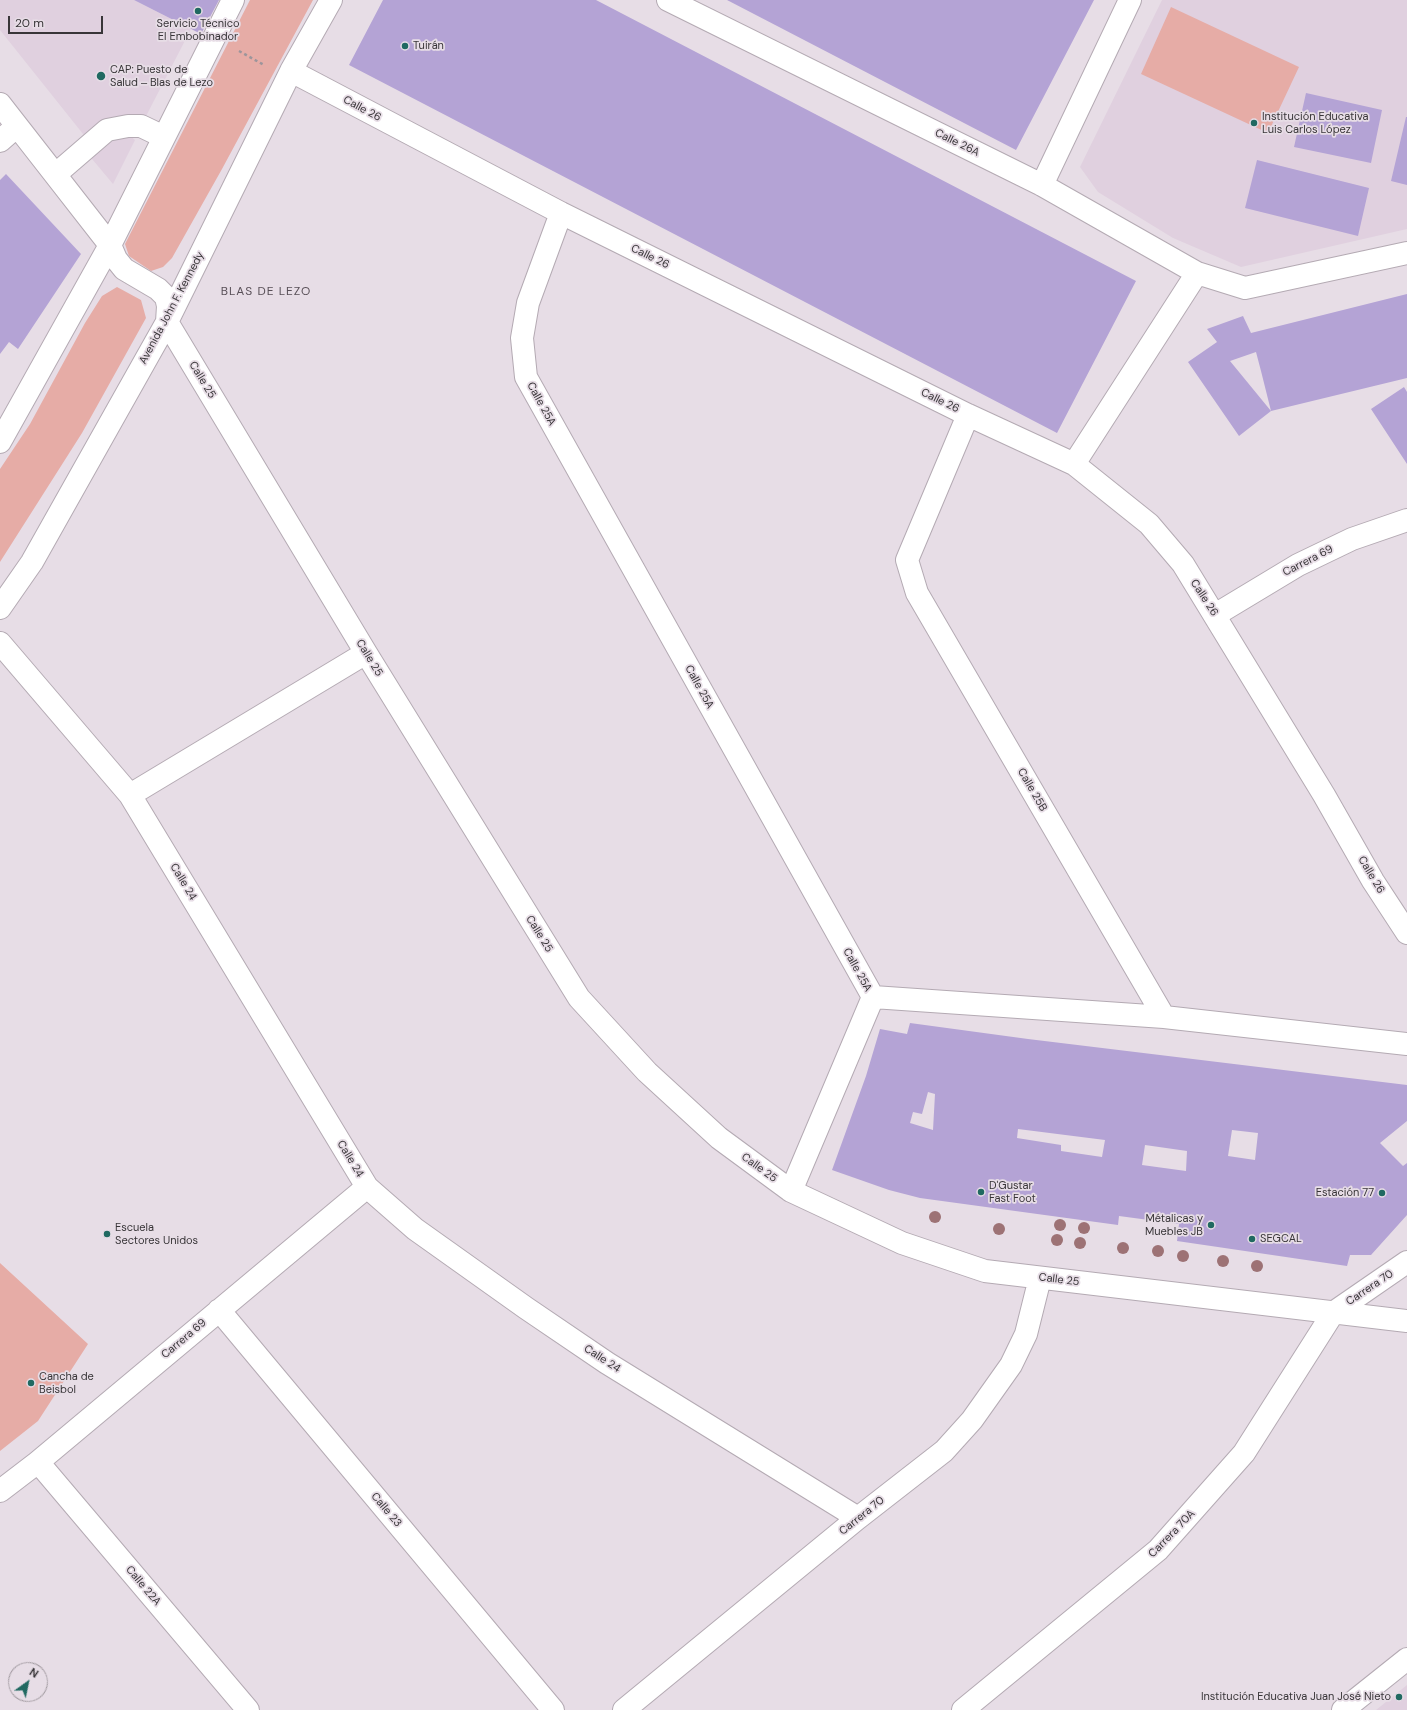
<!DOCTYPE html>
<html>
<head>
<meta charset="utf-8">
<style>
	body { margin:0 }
	#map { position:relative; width:1407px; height:1710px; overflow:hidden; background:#e7dde6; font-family:"DM Sans",sans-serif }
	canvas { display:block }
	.north { position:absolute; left:8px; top:1662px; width:40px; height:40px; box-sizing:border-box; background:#e7dde6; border:1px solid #a19aa0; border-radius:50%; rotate:33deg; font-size:11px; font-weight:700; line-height:16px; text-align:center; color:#383538 }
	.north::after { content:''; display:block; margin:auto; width:14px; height:18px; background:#206961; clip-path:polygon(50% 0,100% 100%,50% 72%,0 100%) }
	.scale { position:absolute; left:8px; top:16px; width:95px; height:18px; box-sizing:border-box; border:2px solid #383538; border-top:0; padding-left:5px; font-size:12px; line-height:14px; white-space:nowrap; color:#383538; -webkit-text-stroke:3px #e7dde6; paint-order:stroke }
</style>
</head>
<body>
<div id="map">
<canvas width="1407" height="1710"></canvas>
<div class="north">N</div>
<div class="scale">20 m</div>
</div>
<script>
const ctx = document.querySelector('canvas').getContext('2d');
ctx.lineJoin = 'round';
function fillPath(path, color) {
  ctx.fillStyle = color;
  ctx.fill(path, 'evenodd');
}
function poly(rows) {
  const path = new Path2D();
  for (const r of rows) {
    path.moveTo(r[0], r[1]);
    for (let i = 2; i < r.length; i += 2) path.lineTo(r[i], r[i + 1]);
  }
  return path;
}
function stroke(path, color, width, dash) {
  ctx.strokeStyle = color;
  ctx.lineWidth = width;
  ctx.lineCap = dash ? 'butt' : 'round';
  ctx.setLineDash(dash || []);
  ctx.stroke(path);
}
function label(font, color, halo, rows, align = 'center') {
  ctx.font = font + ' "DM Sans",sans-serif';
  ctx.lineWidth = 3.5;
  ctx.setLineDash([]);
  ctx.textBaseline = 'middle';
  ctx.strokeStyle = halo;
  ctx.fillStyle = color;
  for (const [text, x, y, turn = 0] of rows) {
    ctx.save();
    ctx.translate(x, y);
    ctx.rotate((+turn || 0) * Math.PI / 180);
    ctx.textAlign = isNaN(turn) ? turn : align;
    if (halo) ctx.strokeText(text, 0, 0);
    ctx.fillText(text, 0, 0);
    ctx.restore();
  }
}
const built = poly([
	[0,0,134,0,191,29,143,122,126,132,135,140,113,184,87,153,87,139,0,30],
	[1162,0,1407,0,1407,229,1241,267,1173,238,1098,192,1080,167],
	[1407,1685,1407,1710,1376,1710]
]);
const green = poly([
	[250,0,313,0,222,169,172,258,163,267,151,271,129,256,125,244],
	[1171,7,1299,67,1268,133,1141,74],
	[117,287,141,300,146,318,82,433,0,562,0,469,30,424,85,323,102,296],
	[0,1263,88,1344,38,1421,0,1451]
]);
const building = poly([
	[134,0,219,0,201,34],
	[383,0,596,0,1136,281,1057,433,349,65],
	[727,0,1094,0,1016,150],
	[1306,93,1382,110,1371,163,1294,147],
	[1406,117,1407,117,1407,185,1391,181],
	[1257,160,1369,188,1358,236,1245,208],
	[6,174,81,254,18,349,9,342,0,354,0,180],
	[1407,294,1407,378,1271,411,1239,436,1188,362,1217,342,1207,329,1243,316,1251,333],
	[1256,352,1261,371,1271,411,1230,361],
	[1404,387,1407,392,1407,464,1371,409],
	[910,1023,1028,1039,1407,1085,1407,1121,1380,1143,1403,1166,1407,1163,1407,1215,1371,1255,1350,1255,1347,1266,1177,1241,1179,1224,1119,1216,1118,1225,920,1198,889,1190,832,1170,866,1076,880,1029,907,1034],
	[928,1092,935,1094,933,1130,910,1123,913,1112,922,1114],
	[1018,1129,1105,1140,1102,1157,1061,1151,1061,1145,1017,1138],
	[1232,1130,1258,1133,1255,1160,1228,1156],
	[1145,1145,1187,1151,1186,1171,1142,1165]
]);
const path = poly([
	[239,51,264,65]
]);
const minor = poly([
	[668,0,1042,185,1197,273,1245,288,1407,253],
	[291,71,561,213,968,415,1074,464,1149,524,1183,564,1324,795,1373,881,1407,933],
	[0,104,110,245,116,259,124,269,158,289,166,297,168,306,167,322,366,653,579,998,647,1072,719,1138,791,1191,902,1243,985,1271,1407,1321],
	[0,141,17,126],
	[56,174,107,130,128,126,141,126,164,137],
	[1042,185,1130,0],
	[561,213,528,303,522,338,526,377,873,997],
	[968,415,907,560,917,593,1164,1017],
	[0,442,110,245,233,0],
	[1074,464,1197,273],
	[0,608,32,562,167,322,291,71,331,0],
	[1215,615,1298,565,1352,539,1407,520],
	[0,643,130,795,367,1187,415,1229,526,1308,607,1363,858,1518],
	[130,795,366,653],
	[873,997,1164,1017,1407,1044],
	[791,1191,873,997],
	[219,1310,553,1710],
	[38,1462,248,1710],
	[0,1491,38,1462,367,1187],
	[624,1710,858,1518,944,1451,972,1420,1011,1365,1026,1334,1040,1278],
	[963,1710,1158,1550,1244,1453,1333,1313,1407,1262],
	[1343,1710,1407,1659]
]);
const trees = [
	[935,1217],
	[1060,1225],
	[1084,1228],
	[999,1229],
	[1057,1240],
	[1080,1243],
	[1123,1248],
	[1158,1251],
	[1183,1256],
	[1223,1261],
	[1257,1266]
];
const markers = [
	[198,11,4,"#206961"],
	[405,46,4,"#206961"],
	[101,76,5,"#206961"],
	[1254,123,4,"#206961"],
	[981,1192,4,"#206961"],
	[1382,1193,4,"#206961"],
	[1211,1225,4,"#206961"],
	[107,1234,4,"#206961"],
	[1252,1239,4,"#206961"],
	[31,1383,4,"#206961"],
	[1399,1697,4,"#206961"]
];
const poiNames = [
	["Servicio Técnico",198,24,"center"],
	["El Embobinador",198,37,"center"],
	["Tuirán",413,46],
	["CAP: Puesto de",110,70],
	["Salud ‒ Blas de Lezo",110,83],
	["Institución Educativa",1262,117],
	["Luis Carlos López",1262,130],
	["D'Gustar",989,1186],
	["Fast Foot",989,1199],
	["Estación 77",1374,1193,"right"],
	["Métalicas y",1203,1219,"right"],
	["Muebles JB",1203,1232,"right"],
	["Escuela",115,1228],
	["Sectores Unidos",115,1241],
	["SEGCAL",1260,1239],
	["Cancha de",39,1377],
	["Beisbol",39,1390],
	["Institución Educativa Juan José Nieto",1391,1697,"right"]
];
const streetNames = [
	["Calle 26",362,109,28],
	["Calle 26A",957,143,26],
	["Calle 26",650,257,26],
	["Avenida John F. Kennedy",172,308,-62],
	["Calle 25",202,380,59],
	["Calle 26",940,401,26],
	["Calle 25A",541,404,61],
	["Carrera 69",1308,561,-27],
	["Calle 26",1204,598,57],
	["Calle 25",369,658,59],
	["Calle 25A",699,687,61],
	["Calle 25B",1032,790,60],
	["Calle 26",1371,875,59],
	["Calle 24",183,882,59],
	["Calle 25",539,934,58],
	["Calle 25A",857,970,61],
	["Calle 24",350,1159,59],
	["Calle 25",759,1168,36],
	["Calle 25",1059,1280,7],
	["Carrera 70",1370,1288,-34],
	["Carrera 69",184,1339,-40],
	["Calle 24",602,1359,33],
	["Calle 23",386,1510,50],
	["Carrera 70",862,1516,-39],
	["Carrera 70A",1172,1534,-46],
	["Calle 22A",143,1586,50]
];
const neighbourhoodNames = [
	["BLAS DE LEZO",266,292]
];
fillPath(built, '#e0d0df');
fillPath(green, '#e6aca6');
fillPath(building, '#b4a3d5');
stroke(minor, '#b4aab3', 24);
stroke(path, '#9c959b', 2.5, [3, 3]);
stroke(minor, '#fff', 22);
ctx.fillStyle = '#9d7275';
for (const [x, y] of trees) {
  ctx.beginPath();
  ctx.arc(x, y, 6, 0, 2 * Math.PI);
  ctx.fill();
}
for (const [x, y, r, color] of markers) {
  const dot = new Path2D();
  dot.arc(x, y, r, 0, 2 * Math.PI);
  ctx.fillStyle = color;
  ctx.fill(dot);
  stroke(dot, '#e7dde6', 1.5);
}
label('11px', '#383538', '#e7dde6', poiNames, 'left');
label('11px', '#383538', '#e7dde6', streetNames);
ctx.letterSpacing = '1px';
label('12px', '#584f57', '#e7dde6', neighbourhoodNames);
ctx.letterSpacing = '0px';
</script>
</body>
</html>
